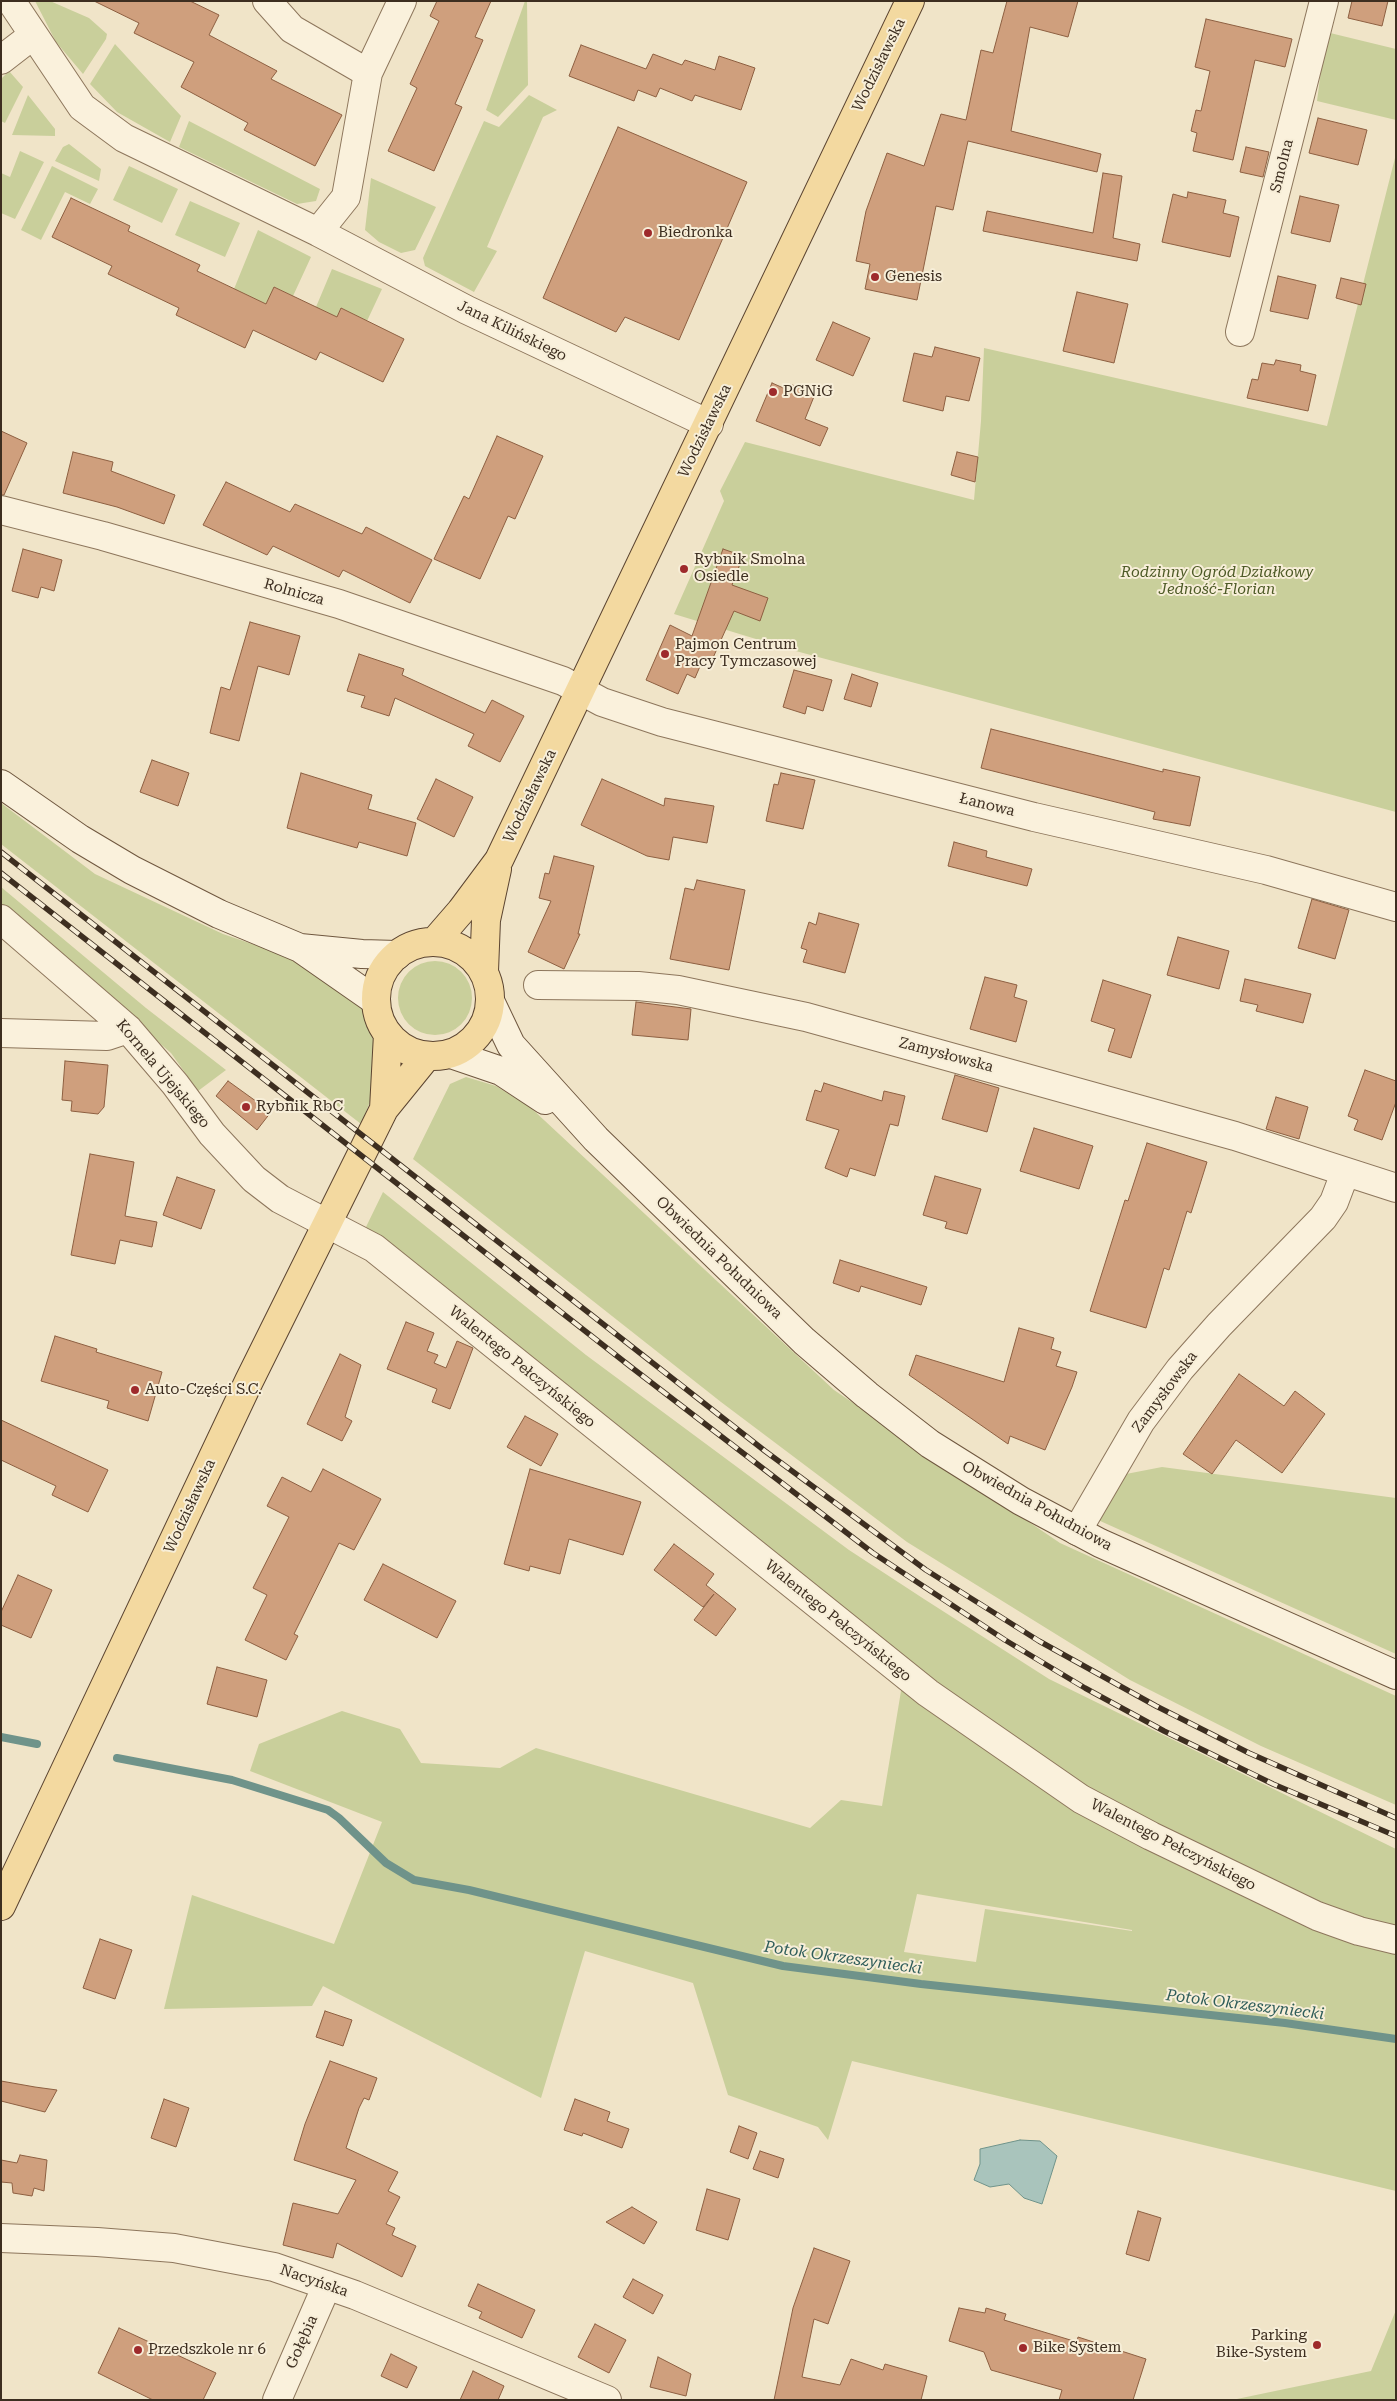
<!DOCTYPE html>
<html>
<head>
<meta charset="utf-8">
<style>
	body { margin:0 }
	#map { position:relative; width:1397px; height:2401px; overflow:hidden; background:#f0e4c8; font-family:"Roboto Serif",serif }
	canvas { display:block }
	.frame { position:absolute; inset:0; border:2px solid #3d2e20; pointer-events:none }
</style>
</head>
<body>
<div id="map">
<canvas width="1397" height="2401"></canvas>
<div class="frame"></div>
</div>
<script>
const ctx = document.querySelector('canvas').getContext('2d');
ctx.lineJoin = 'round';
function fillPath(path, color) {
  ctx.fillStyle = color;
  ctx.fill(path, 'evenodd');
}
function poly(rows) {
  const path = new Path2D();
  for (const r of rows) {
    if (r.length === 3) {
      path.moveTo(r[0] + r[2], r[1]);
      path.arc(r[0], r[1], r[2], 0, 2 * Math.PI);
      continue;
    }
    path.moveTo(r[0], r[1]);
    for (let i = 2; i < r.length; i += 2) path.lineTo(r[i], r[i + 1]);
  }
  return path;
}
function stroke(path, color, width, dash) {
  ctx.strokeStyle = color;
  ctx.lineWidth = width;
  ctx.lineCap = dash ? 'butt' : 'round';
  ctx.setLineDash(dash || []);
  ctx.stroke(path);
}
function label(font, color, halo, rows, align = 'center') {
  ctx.font = font + ' "Roboto Serif",serif';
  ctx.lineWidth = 4;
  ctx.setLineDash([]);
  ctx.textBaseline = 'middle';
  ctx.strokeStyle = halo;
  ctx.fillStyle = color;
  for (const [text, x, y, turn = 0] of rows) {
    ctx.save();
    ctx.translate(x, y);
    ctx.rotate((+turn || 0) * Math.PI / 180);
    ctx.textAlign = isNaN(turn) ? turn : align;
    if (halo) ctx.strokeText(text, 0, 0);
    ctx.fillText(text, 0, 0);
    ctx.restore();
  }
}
const green = poly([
	[35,1,50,1,89,18,107,34,106,39,83,74,56,42],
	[525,1,527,1,528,85,498,117,486,110],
	[1326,32,1396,49,1396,120,1317,101],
	[115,44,181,116,170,142,117,112,90,84],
	[9,71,23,87,5,123,1,121,1,79],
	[28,95,55,129,55,136,12,135],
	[529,95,557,110,543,117,487,247,497,251,474,292,425,266,423,258,484,121,499,127],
	[189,121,320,189,316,201,297,204,179,147],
	[69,144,101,169,99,181,55,161,63,147],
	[20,151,44,162,15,219,1,213,1,173,10,177],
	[1396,154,1396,812,792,650,674,614,724,501,720,491,745,442,974,500,981,421,984,348,1327,426],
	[52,166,98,189,90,204,65,192,41,240,21,230],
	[129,166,178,189,162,223,113,200],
	[371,178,436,207,415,250,401,253,379,242,365,230],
	[190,201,240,223,225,257,175,235],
	[258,230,311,257,293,296,274,287,266,304,234,289],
	[332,269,382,289,367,321,341,308,337,317,316,307],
	[1,803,95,874,223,934,308,963,362,1000,380,1040,376,1087,361,1124,1,844],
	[1,887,146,1008,226,1070,198,1091,171,1053,1,906],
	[435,998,37],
	[466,1077,496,1086,530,1107,834,1390,1060,1543,1396,1696,1396,1805,1261,1746,1130,1680,907,1542,721,1402,413,1159,450,1084],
	[383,1192,586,1355,849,1550,924,1599,1049,1679,1396,1849,1396,1927,1357,1918,1270,1882,1057,1774,815,1595,366,1227],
	[1162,1467,1396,1498,1396,1654,1098,1520,1126,1474],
	[902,1685,1017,1767,1396,1950,1396,2191,852,2061,828,2140,818,2127,728,2095,693,1983,585,1951,541,2098,323,1986,312,2006,164,2009,192,1895,334,1944,382,1822,250,1771,259,1744,342,1711,400,1729,421,1763,500,1768,536,1748,810,1828,841,1800,882,1806],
	[917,1894,1132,1930,1132,1931,985,1909,976,1962,904,1952],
	[1396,2310,1396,2400,1232,2400,1371,2371]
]);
const water = poly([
	[1020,2140,1040,2141,1057,2156,1042,2204,1024,2198,1009,2184,990,2187,974,2180,980,2164,980,2149,1020,2140]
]);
const stream = poly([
	[1,1737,37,1744],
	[117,1758,232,1780,328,1810,339,1818,386,1863,414,1880,469,1890,783,1966,921,1984,1285,2023,1396,2039]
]);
const building = poly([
	[94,1,190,1,219,15,209,35,277,71,271,79,342,115,315,166,244,130,248,123,181,87,194,62,134,33,139,23,94,1],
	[437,1,491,1,475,37,483,40,455,104,462,107,434,171,388,151,417,88,410,84,439,21,430,16,437,1],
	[1007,1,1078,1,1068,37,1030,27,1011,131,1101,154,1097,172,968,141,953,210,936,206,917,300,865,289,870,264,856,261,866,211,887,153,924,166,941,114,966,120,981,50,993,53,1007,1],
	[1352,1,1388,1,1382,26,1348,18,1352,1],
	[1206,19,1292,39,1285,67,1255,60,1233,160,1193,151,1197,133,1191,131,1196,110,1201,111,1210,71,1195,67,1206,19],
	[581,45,646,69,653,54,682,65,685,60,715,70,719,56,755,68,741,110,695,95,692,101,660,88,656,97,638,90,634,101,569,76,581,45],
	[1318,118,1367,130,1358,165,1309,153,1318,118],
	[618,127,747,182,679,340,625,317,616,332,543,298,618,127],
	[1246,147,1269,152,1263,177,1240,172,1246,147],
	[1103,173,1122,176,1113,238,1140,244,1137,261,983,231,987,211,1093,233,1103,173],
	[1188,192,1226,200,1223,213,1239,217,1230,257,1162,242,1173,194,1187,198,1188,192],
	[1300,196,1339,205,1330,242,1291,233,1300,196],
	[71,198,130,226,128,231,200,265,197,271,266,304,274,287,337,317,341,308,404,339,383,382,320,352,316,360,253,330,245,348,176,315,179,308,108,274,112,266,52,237,71,198],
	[1278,276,1316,285,1308,319,1270,311,1278,276],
	[1341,278,1366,284,1361,305,1336,298,1341,278],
	[1077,292,1128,304,1114,363,1063,351,1077,292],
	[833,322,870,338,853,376,816,360,833,322],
	[935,347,980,358,969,401,946,396,943,411,903,401,914,353,932,357,935,347],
	[1276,360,1301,365,1300,371,1316,375,1308,411,1247,398,1252,379,1258,380,1262,363,1274,365,1276,360],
	[772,383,788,390,790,384,815,394,805,419,828,428,820,446,756,421,772,383],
	[1,431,27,443,4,495,1,495,1,431],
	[497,436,543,456,515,519,508,516,480,579,434,559,464,496,469,499,497,436],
	[73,452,113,462,111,471,175,495,164,524,117,507,63,493,73,452],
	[957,452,978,457,975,482,951,475,957,452],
	[226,482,290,512,295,504,362,534,366,527,432,560,410,603,343,570,339,577,273,546,267,555,203,525,226,482],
	[23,549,62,560,54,591,41,587,38,598,12,591,23,549],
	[723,549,743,556,732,585,768,598,760,621,734,611,712,660,704,657,695,678,687,674,678,694,646,680,670,625,692,636,723,549],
	[250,622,300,636,289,675,258,666,239,741,210,733,221,687,230,690,250,622],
	[359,654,404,669,402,675,485,713,492,700,524,716,500,762,468,746,474,734,395,698,389,716,361,707,365,696,347,691,359,654],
	[794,670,832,680,823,711,807,706,805,714,783,707,794,670],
	[852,674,878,683,871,707,844,699,852,674],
	[991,729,1163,772,1163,769,1200,777,1190,826,1153,819,1155,812,981,768,991,729],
	[152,760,189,773,178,806,140,792,152,760],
	[301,773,372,795,368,809,416,823,407,856,359,842,357,848,287,828,301,773],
	[781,773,815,780,803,829,766,821,774,784,778,785,781,773],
	[436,779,473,797,454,837,417,819,436,779],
	[602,779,664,806,665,798,714,806,707,843,673,837,669,860,647,856,581,825,602,779],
	[954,842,987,851,986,857,1032,869,1027,886,948,866,954,842],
	[554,856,594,866,578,934,580,934,564,969,528,952,551,901,539,898,545,873,549,874,554,856],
	[697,880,745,890,729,970,670,959,685,888,694,890,697,880],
	[1312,899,1349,910,1335,959,1298,948,1312,899],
	[819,913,859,924,845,973,803,962,807,950,801,948,809,922,816,925,819,913],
	[1178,937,1229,951,1219,989,1167,975,1178,937],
	[985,977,1017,985,1014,997,1027,1001,1016,1042,970,1029,985,977],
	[1245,979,1311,994,1303,1023,1256,1011,1258,1005,1240,1001,1245,979],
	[1103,980,1151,995,1131,1058,1108,1051,1115,1029,1091,1021,1103,980],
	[636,1002,691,1009,688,1040,632,1035,636,1002],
	[65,1061,108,1065,104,1107,98,1114,71,1111,72,1101,62,1100,65,1061],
	[1365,1070,1396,1081,1396,1102,1382,1140,1354,1130,1358,1120,1348,1116,1365,1070],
	[955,1075,999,1088,987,1132,942,1119,955,1075],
	[228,1081,271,1112,257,1130,216,1096,228,1081],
	[824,1083,882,1101,884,1091,905,1096,898,1126,890,1124,875,1176,850,1168,847,1177,825,1168,839,1130,806,1120,815,1090,821,1092,824,1083],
	[1276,1097,1308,1107,1299,1139,1266,1129,1276,1097],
	[1034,1128,1093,1146,1079,1189,1020,1171,1034,1128],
	[1147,1143,1207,1162,1191,1213,1187,1211,1169,1270,1164,1268,1146,1328,1090,1311,1125,1200,1128,1201,1147,1143],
	[90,1154,134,1162,125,1216,157,1222,152,1247,120,1240,115,1264,71,1255,90,1154],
	[935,1176,981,1189,967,1234,945,1228,947,1222,923,1215,935,1176],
	[177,1177,215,1190,201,1229,163,1215,177,1177],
	[840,1260,927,1287,921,1305,861,1286,859,1292,833,1283,840,1260],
	[406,1322,434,1333,427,1351,438,1355,434,1363,446,1368,457,1341,473,1348,450,1409,432,1402,437,1389,387,1369,406,1322],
	[1019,1328,1054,1338,1051,1349,1061,1352,1056,1366,1077,1372,1072,1387,1045,1450,1010,1436,1008,1444,909,1375,916,1355,1004,1382,1019,1328],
	[55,1336,97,1349,96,1352,162,1372,148,1421,107,1408,109,1401,41,1381,55,1336],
	[340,1354,361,1365,345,1417,352,1421,342,1441,307,1424,340,1354],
	[1239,1374,1284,1406,1295,1391,1325,1414,1282,1473,1236,1440,1212,1474,1183,1454,1239,1374],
	[525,1416,558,1434,541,1466,507,1447,525,1416],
	[1,1420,108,1470,88,1512,52,1495,56,1486,1,1460,1,1420],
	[323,1469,381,1499,354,1550,339,1543,294,1634,298,1636,286,1660,245,1640,267,1595,253,1588,289,1517,267,1506,282,1477,311,1492,323,1469],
	[530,1469,641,1502,623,1555,569,1539,560,1574,530,1566,529,1571,504,1564,530,1469],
	[674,1544,714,1574,706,1585,736,1609,716,1636,694,1620,714,1594,703,1607,654,1570,674,1544],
	[383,1564,456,1601,437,1638,364,1600,383,1564],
	[18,1575,52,1590,31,1638,1,1625,1,1612,18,1575],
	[217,1667,267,1680,257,1717,207,1704,217,1667],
	[100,1939,132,1950,115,1999,83,1988,100,1939],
	[325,2011,352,2020,343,2046,316,2037,325,2011],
	[330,2061,377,2078,369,2100,364,2098,359,2108,346,2148,398,2172,388,2191,400,2197,386,2224,395,2228,392,2235,416,2246,402,2277,337,2243,333,2258,283,2245,293,2203,338,2214,356,2180,294,2160,305,2124,330,2061],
	[1,2081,35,2087,57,2090,45,2112,1,2101,1,2081],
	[164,2099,189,2108,176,2147,151,2138,164,2099],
	[575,2099,610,2112,607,2121,629,2129,622,2148,583,2133,582,2136,564,2130,575,2099],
	[739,2126,757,2133,748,2159,730,2152,739,2126],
	[760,2151,784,2159,778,2178,753,2169,760,2151],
	[20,2155,47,2160,44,2191,34,2188,32,2196,13,2193,12,2183,1,2182,1,2160,17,2163,20,2155],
	[707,2189,740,2199,728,2240,696,2230,707,2189],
	[632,2207,657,2222,644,2244,606,2222,632,2207],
	[1138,2211,1161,2218,1149,2261,1126,2254,1138,2211],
	[814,2248,850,2261,828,2324,814,2319,802,2377,840,2385,851,2359,883,2370,885,2364,927,2376,921,2400,774,2400,793,2308,814,2248],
	[633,2279,663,2295,653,2314,623,2297,633,2279],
	[478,2284,535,2310,522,2338,479,2318,482,2312,468,2306,478,2284],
	[959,2308,985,2313,986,2308,1006,2314,1004,2320,1077,2342,1078,2337,1146,2359,1133,2400,1059,2400,1062,2390,991,2370,984,2352,949,2341,959,2308],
	[595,2324,626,2340,609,2373,578,2357,595,2324],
	[119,2328,216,2373,203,2400,153,2400,98,2373,119,2328],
	[391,2354,417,2367,407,2388,381,2376,391,2354],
	[658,2357,691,2374,686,2396,650,2387,658,2357],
	[473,2371,504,2386,498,2400,460,2400,473,2371]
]);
const minor = poly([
	[11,1,82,107,124,138,318,232,467,310,709,424],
	[267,1,292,29,368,73],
	[1,60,32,36],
	[318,232,346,197,368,73,402,1],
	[1240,332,1324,1],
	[1,510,103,536,339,604,563,681,602,702,662,722,1034,817,1266,870,1396,907],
	[1,919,128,1029,175,1084,212,1134,254,1179,280,1199,374,1248,928,1693,1081,1799,1151,1836,1317,1916,1359,1931,1396,1940],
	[538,985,638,986,678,990,806,1017,1235,1136,1396,1188],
	[1,1033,107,1036,128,1029],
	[1077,1531,1141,1421,1180,1369,1219,1325,1323,1218,1334,1202,1345,1173],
	[1,2238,97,2242,174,2248,274,2267,355,2295,607,2400],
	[277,2400,327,2285]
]);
const secondary = poly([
	[1,784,80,839,132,870,219,914,300,948,376,1001],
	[300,948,362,954,397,955],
	[491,1003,511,1045,596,1139,804,1341,867,1395,930,1444,1021,1501,1100,1543,1396,1675],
	[451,1054,501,1071,545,1100]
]);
const primary = poly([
	[435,941,461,911,499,860,910,1],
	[433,999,57],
	[484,971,486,920,497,869],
	[384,1109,388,1034],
	[1,1906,249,1381,384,1109,427,1056]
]);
const rail = poly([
	[1,852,765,1451,926,1570,1039,1641,1156,1706,1249,1753,1396,1818],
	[1,873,631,1367,873,1553,1005,1640,1085,1688,1164,1731,1273,1784,1396,1836]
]);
const markers = [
	[648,233,5,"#9e2a2b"],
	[875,277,5,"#9e2a2b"],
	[773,392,5,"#9e2a2b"],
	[684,569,5,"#9e2a2b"],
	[665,654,5,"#9e2a2b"],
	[246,1107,5,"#9e2a2b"],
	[135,1390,5,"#9e2a2b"],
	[1317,2345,5,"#9e2a2b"],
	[1023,2348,5,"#9e2a2b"],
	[138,2350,5,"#9e2a2b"]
];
const streetNames = [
	["Wodzisławska",879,65,-64],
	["Smolna",1282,166,-76],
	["Jana Kilińskiego",512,331,26],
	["Wodzisławska",705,431,-64],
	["Rolnicza",294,592,16],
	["Wodzisławska",530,796,-64],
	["Łanowa",987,805,14],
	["Zamysłowska",946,1055,15],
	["Kornela Ujejskiego",163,1074,50],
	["Obwiednia Południowa",719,1258,44],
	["Walentego Pełczyńskiego",522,1367,39],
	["Zamysłowska",1165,1392,-53],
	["Wodzisławska",190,1506,-65],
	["Obwiednia Południowa",1037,1506,29],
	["Walentego Pełczyńskiego",838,1621,39],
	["Walentego Pełczyńskiego",1173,1845,27],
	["Nacyńska",314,2281,19],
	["Gołębia",302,2342,-66]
];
const poiNames = [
	["Biedronka",658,233],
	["Genesis",885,277],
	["PGNiG",783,392],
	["Rybnik Smolna",694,560],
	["Osiedle",694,577],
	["Pajmon Centrum",675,645],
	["Pracy Tymczasowej",675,662],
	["Rybnik RbC",256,1107],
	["Auto-Części S.C.",145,1390],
	["Parking",1307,2336,"right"],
	["Bike-System",1307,2353,"right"],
	["Bike System",1033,2348],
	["Przedszkole nr 6",148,2350]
];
const parkNames = [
	["Rodzinny Ogród Działkowy",1217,573],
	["Jedność-Florian",1217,590]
];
const waterNames = [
	["Potok Okrzeszyniecki",843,1958,8],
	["Potok Okrzeszyniecki",1245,2005,7]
];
fillPath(green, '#c9cf9b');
fillPath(water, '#a9c4bc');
stroke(water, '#6f938a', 1);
stroke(stream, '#6f938a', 8);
fillPath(building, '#cf9f7d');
stroke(building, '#8d5f41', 1);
stroke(minor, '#8d765c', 30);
stroke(secondary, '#6f573f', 30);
stroke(primary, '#5b4430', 30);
stroke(minor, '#faf1dc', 28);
stroke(secondary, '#faf1dc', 28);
stroke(primary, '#f3d9a0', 28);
stroke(rail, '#3d2e20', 5.5);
stroke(rail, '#f7eed8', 4, [11]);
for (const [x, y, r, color] of markers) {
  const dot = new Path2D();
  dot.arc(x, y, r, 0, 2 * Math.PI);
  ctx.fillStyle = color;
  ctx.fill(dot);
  stroke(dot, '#f7eed8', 2);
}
label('15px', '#3d2e20', '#f7eed8', streetNames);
label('15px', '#3d2e20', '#f7eed8', poiNames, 'left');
label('italic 15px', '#4d5a26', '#f7eed8', parkNames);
label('italic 16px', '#2f5d5a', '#f7eed8', waterNames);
</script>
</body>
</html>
